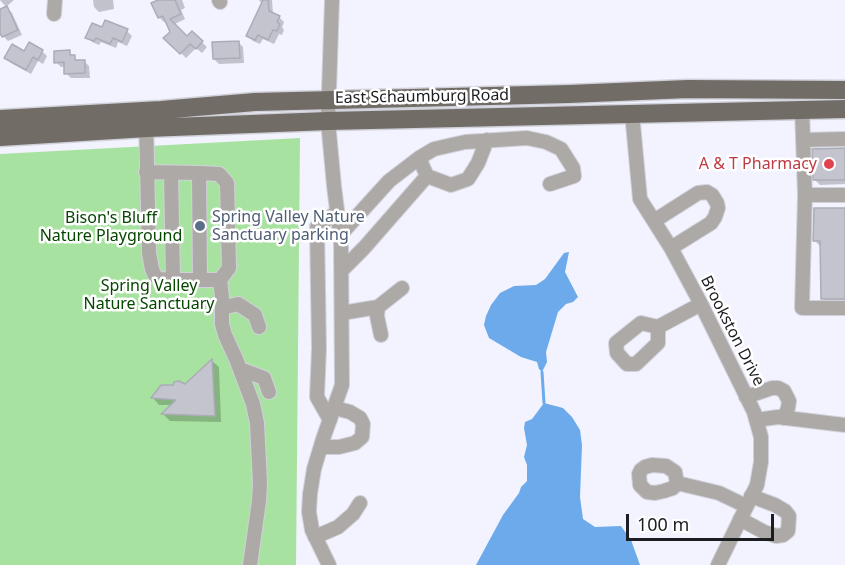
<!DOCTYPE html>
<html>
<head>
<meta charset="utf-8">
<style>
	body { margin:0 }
	#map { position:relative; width:845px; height:565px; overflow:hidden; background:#f2f3fe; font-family:"Noto Sans",sans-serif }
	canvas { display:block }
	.scale { position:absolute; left:626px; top:514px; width:148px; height:27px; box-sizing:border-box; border:3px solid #1c1d20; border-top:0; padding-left:8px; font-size:18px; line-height:21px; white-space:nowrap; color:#1c1d20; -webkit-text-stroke:4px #fff; paint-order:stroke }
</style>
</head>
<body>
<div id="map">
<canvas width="845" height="565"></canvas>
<div class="scale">100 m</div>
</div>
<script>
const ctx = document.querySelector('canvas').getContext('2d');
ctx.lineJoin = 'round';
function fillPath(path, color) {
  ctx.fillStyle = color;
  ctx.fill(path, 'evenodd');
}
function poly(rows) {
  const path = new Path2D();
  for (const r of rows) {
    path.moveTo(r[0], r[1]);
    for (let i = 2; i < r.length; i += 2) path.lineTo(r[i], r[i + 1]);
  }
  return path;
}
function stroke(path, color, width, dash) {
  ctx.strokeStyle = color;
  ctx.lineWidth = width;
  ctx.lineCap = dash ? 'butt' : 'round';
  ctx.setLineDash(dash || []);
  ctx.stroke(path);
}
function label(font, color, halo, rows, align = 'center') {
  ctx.font = font + ' "Noto Sans",sans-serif';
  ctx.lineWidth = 5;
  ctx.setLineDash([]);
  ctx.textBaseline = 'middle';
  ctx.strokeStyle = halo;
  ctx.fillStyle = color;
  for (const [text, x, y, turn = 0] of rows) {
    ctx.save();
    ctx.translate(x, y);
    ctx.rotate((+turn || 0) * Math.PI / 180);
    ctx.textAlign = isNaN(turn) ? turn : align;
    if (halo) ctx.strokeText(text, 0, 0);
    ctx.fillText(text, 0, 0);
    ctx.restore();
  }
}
const green = poly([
	[300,138,296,565,0,565,0,154]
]);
const water = poly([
	[569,252,565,272,578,297,573,302,566,304,558,312,546,352,547,362,542,372,539,369,537,362,521,357,489,338,484,325,486,316,491,305,500,293,514,286,536,285,545,279,564,253],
	[544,403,563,408,572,417,580,430,582,445,580,497,583,519,595,527,621,526,631,540,640,565,476,565,503,515,519,493,521,487,527,481,527,465,524,457,527,445,524,428,525,422,532,419]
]);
const shadow = poly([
	[0,0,14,0,6,7],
	[93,0,113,0,114,9,99,12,94,7],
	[161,0,182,0,185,8,181,10,185,19,173,25,187,38,192,33,207,47,202,53,196,48,186,58,166,38,172,32,167,21,164,22,159,17],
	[259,0,272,0,273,14,279,17,284,22,282,27,284,30,282,35,279,34,274,44,263,39,260,44,253,41,248,36,263,5],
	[7,8,12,13,22,35,8,41,3,36,0,29,0,11],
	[103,29,127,31,132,36,127,46,118,42,116,48,101,42,99,45,92,42,87,37],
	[238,42,243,47,244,63,219,64,214,59],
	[42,51,47,56,43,64,38,61,31,74,11,63,6,58],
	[69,52,78,61,84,61,89,66,90,78,71,78,66,73,65,67,61,67,56,62],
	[845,150,845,184,820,185,815,180],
	[845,209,845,305,829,305,823,298,822,248,814,240],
	[212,361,219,367,221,422,170,421,163,414,172,405,159,405,153,398,162,387,185,385]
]);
const stream = poly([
	[542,372,544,403]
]);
const building = poly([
	[158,0,175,0,181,14,170,19,187,36,192,31,203,41,196,49,190,44,180,54,163,38,170,32,163,16,158,18,151,3,158,0],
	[263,0,268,0,269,11,280,16,277,22,280,24,277,31,273,30,268,40,258,35,255,40,246,36,263,0],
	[7,6,18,30,2,37,0,33,0,9,7,6],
	[105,20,128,29,122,42,113,38,110,44,96,38,94,41,85,38,92,23,102,27,105,20],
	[239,41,240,58,213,59,212,42,239,41],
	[29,42,43,50,38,60,33,57,26,70,4,58,12,44,24,51,29,42],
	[70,50,70,55,75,55,75,60,85,60,85,73,64,74,64,62,54,63,54,51,70,50],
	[845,148,845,180,813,180,812,149,845,148],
	[814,208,845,208,845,299,821,299,820,241,813,241,814,208],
	[212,359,215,416,161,414,176,400,151,398,161,385,173,385,174,382,179,381,185,384,212,359]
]);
const minor = poly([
	[219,0,220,2],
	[54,14,55,0],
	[802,110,805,195],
	[632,113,640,199,671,248,701,304,754,412,761,437,761,462,757,485,718,565],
	[146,119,149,253,152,269,155,276,159,279,173,280,220,280,222,297,222,324,225,335,236,359,253,404,257,423,260,483,259,501,250,565],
	[803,140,845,139],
	[146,172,199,173,200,280],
	[171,173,173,280],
	[199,173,219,174,227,183,229,268,220,280],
	[427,176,451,185,468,179,478,163,487,140],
	[845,195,805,195,802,308,845,308],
	[654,221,698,193,707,192,712,195,717,203,718,208,715,217,711,223,671,248],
	[340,235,389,181,419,158],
	[342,270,364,248,427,176,419,158,434,149,465,142,527,138,546,142,561,149,573,168,574,176,550,184],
	[378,307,377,316,381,335],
	[222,308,238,304,255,315,259,327],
	[342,313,378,307,402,288],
	[658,327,658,343,636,364,627,364,617,353,616,343,641,323,658,327,701,304],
	[240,369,264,378,269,392],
	[746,397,772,388,778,388,784,391,789,401,788,408,784,418],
	[330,420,317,397,319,348,317,227,337,212],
	[756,420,778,417,845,425],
	[321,447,339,447,355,443,362,437,363,424,360,418,350,412,335,408],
	[677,483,675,472,666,466,652,465,645,467,641,470,639,474,640,485,647,492,655,493,664,491,673,488,677,483,719,493,746,506],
	[740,519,764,532,776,536,783,535,788,531,789,516,785,511,775,505,751,496],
	[315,537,338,527,353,514,360,503],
	[329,565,312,530,309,512,310,494,314,469,323,439,342,385,341,242,334,186,328,121,332,0]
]);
const major = poly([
	[0,119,161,110,255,102,569,94,688,89,845,90],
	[0,137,147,128,328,121,845,109]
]);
const markers = [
	[829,164,6,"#e0444e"],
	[200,226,6,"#5c6f8a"]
];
const streetNames = [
	["East Schaumburg Road",422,97,-1],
	["Brookston Drive",732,331,63]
];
const healthNames = [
	["A & T Pharmacy",817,164]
];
const serviceNames = [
	["Spring Valley Nature",212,217],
	["Sanctuary parking",212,235]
];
const parkNames = [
	["Bison's Bluff",111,218],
	["Nature Playground",111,236],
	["Spring Valley",149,286],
	["Nature Sanctuary",149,304]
];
fillPath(green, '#a8e2a0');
fillPath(water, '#6caaeb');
fillPath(shadow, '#0003');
stroke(stream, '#6caaeb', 3);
fillPath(building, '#c3c4ce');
stroke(building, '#aaacb6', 1.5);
stroke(minor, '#d0d1da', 16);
stroke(major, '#d0d1da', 21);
stroke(minor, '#ada9a6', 14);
stroke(major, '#726c66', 18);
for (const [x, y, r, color] of markers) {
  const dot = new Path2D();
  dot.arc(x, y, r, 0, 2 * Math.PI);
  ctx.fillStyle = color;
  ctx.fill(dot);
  stroke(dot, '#fff', 2);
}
label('16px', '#1c1d20', '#fff', streetNames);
label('16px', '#be3a42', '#fff', healthNames, 'right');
label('16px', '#4e5e75', '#fff', serviceNames, 'left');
label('16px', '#054600', '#fff', parkNames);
</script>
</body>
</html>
